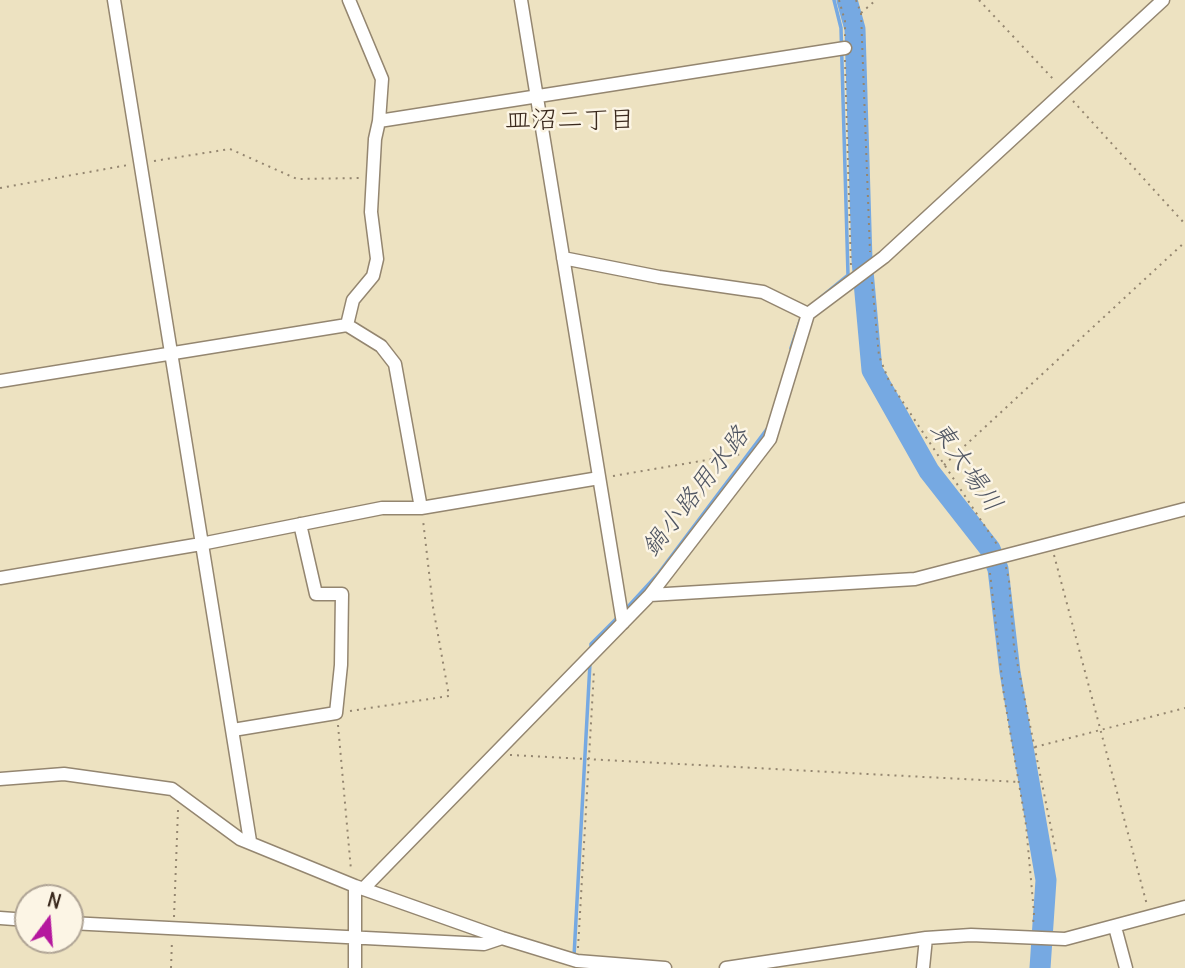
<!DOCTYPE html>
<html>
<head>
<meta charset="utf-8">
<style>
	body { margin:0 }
	#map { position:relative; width:1185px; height:968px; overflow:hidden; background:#ede2c1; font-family:Delius,sans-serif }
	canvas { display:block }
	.north { position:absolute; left:14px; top:884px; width:70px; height:70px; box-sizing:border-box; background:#fcf5e5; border:2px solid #afa495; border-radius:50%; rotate:16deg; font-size:19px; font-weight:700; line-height:28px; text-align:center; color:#3b2a1e }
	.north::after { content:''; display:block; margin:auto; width:24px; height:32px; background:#b5179e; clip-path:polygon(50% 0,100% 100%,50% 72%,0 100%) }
</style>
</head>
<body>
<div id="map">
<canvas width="1185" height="968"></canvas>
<div class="north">N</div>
</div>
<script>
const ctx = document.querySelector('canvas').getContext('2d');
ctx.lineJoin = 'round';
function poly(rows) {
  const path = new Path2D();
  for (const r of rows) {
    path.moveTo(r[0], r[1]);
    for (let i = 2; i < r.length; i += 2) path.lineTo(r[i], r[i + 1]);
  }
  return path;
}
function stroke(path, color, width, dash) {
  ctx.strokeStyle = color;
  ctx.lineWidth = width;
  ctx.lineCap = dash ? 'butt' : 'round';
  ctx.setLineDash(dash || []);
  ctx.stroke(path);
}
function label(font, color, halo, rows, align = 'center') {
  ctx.font = font + ' Delius,"Klee One",sans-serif';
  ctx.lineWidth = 5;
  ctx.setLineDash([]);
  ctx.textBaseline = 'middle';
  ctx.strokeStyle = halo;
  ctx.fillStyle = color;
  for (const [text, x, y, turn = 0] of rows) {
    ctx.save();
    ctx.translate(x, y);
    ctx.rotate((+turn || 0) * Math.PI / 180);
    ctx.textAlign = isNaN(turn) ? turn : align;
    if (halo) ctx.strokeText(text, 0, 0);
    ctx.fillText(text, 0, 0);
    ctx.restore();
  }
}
const stream = poly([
	[820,298,848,275,841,28,834,0],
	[791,348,802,315],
	[625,610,658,574,767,429],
	[591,652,591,644,620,615],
	[574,956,590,663]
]);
const river = poly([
	[847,0,855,29,862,260,872,370,929,471,990,549,998,569,1010,672,1046,880,1040,968]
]);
const path = poly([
	[839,0,845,21,845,36],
	[856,0,861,13,870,252],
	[979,0,1055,81],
	[861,13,876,0],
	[845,60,851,267],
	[1073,101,1185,224],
	[154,161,230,149,297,179,361,178],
	[0,188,128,165],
	[872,282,879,356,889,381,998,546],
	[944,465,1185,242],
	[613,476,742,454],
	[1054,555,1147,905],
	[1006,567,1009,580,1014,647,1056,852],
	[990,573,1004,696,1026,825,1034,913,1033,924],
	[350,711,449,696,433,607,423,520],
	[338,725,351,870],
	[1035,747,1185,708],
	[510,755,1019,782],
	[174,917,178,810],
	[578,948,594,671],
	[171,968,172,940]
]);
const minor = poly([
	[114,0,250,841],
	[521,0,623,623],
	[379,121,845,48],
	[563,258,659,277,763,292,808,314],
	[347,325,353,300,373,276,377,259,371,212,375,139,379,121,382,79,349,0],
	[0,381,347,325,381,346,395,364,421,508],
	[0,578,201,544,382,508,421,508,599,478],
	[650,595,915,579,1185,509],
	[233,730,336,713,341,665,342,594,316,594,300,524],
	[0,779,64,774,172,789,240,839,355,886,502,938,577,961,665,968],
	[363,889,650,595,770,439,808,314,884,257,1163,0],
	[0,918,28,920],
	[70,923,484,944,502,938],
	[1115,927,1126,968],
	[355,968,355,886],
	[726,968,926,938,971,935,1065,939,1185,907],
	[923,968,926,938]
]);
const neighbourhoodNames = [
	["皿沼二丁目",570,121]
];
const waterNames = [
	["東大場川",966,467,55],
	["鍋小路用水路",696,492,-52]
];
stroke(stream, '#76a9e2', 3.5);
stroke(river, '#76a9e2', 21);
stroke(minor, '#948670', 15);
stroke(path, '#948670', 2, [2, 5]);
stroke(minor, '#fff', 12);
label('26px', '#3b2a1e', '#fcf5e5', neighbourhoodNames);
label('italic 26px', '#505663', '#fcf5e5', waterNames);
</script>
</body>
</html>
